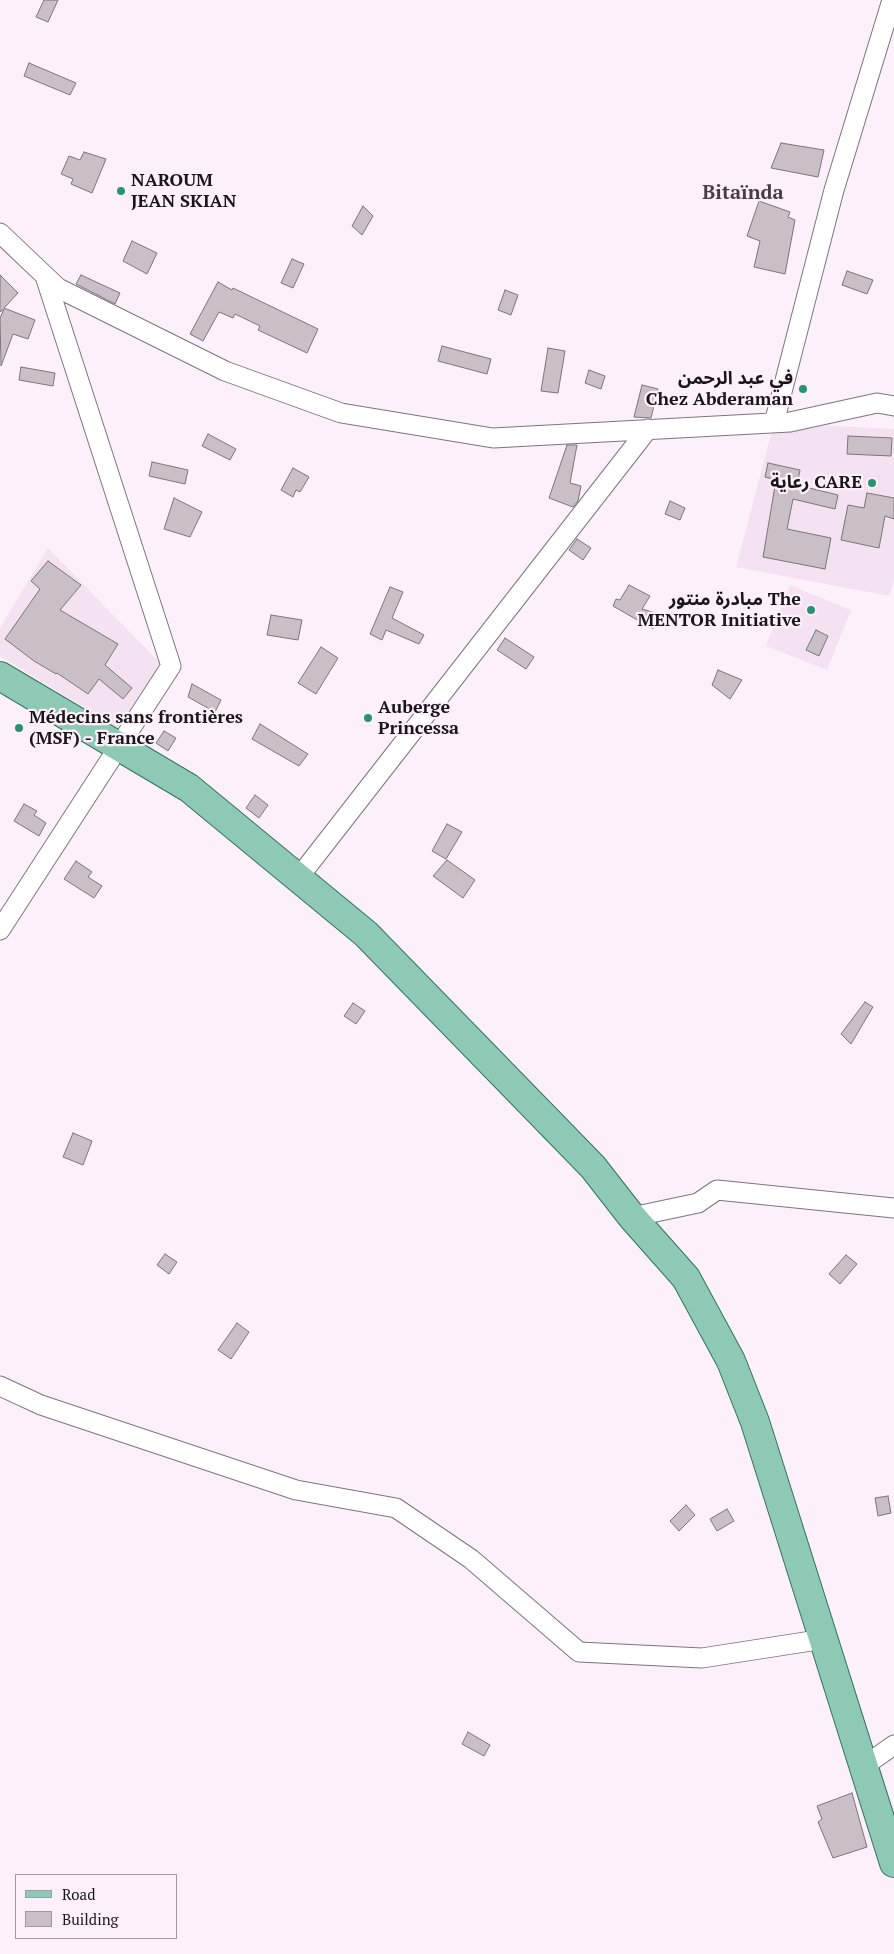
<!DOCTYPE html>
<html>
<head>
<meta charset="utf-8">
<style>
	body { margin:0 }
	#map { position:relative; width:894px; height:1954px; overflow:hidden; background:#fcf1fa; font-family:"PT Serif",serif }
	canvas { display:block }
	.legend { position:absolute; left:15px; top:1874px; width:162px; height:65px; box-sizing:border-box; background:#fcf1fa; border:1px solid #a199a0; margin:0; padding:6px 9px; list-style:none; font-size:15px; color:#191518 }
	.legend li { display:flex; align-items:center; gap:10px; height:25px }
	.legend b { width:25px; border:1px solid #a199a0 }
</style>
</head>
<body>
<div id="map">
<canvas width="894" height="1954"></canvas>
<ul class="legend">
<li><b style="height:6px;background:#8ec9b5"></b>Road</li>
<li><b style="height:14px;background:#c9bfc7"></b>Building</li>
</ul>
</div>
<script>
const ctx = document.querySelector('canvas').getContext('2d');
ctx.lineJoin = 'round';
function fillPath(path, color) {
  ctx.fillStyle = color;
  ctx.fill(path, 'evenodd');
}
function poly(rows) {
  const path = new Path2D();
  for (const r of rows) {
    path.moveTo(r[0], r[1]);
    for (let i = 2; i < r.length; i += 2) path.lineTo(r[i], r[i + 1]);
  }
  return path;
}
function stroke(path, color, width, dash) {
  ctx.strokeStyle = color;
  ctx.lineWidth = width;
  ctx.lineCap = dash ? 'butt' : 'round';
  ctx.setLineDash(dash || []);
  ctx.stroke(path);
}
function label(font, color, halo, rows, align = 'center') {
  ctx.font = font + ' "PT Serif","Noto Sans Arabic",serif';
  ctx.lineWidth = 4.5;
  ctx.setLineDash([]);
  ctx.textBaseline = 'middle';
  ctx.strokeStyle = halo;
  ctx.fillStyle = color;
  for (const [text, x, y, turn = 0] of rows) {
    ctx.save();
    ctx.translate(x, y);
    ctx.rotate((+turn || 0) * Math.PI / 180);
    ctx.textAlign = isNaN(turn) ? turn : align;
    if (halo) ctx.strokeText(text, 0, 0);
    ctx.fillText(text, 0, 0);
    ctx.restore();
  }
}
const built = poly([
	[774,423,894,429,894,581,889,596,736,567],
	[48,548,160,663,118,728,0,656,0,628],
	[790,585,851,610,827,670,766,646]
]);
const building = poly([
	[44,0,58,0,48,22,36,17,44,0],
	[29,63,76,83,70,95,24,76,29,63],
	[781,143,824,150,818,177,771,168,781,143],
	[84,152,106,159,92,193,71,184,73,179,61,174,69,156,80,160,84,152],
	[759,201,790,212,788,217,795,220,785,274,754,267,760,241,747,236,759,201],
	[363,206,373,216,362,235,352,226,363,206],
	[132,241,157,253,147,274,123,261,132,241],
	[292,259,304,264,293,288,281,283,292,259],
	[847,271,873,280,867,294,842,285,847,271],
	[0,275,18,293,4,308,35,320,28,339,13,334,1,366,0,318,4,309,0,312,0,275],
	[81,275,120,293,115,304,76,284,81,275],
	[218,282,232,290,233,288,318,329,307,353,258,330,260,326,235,314,233,318,219,312,203,341,190,334,218,282],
	[505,290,518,295,511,315,498,310,505,290],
	[442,346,491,359,487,374,438,361,442,346],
	[548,348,565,351,558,393,541,391,548,348],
	[21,367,55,373,53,386,19,380,21,367],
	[589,370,605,376,601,389,585,383,589,370],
	[642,385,658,389,651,418,634,417,642,385],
	[208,434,236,449,230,460,202,446,208,434],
	[848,436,892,438,891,456,847,454,848,436],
	[567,445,577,445,570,483,581,486,578,501,573,507,549,498,567,445],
	[152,462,188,470,185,484,149,476,152,462],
	[768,463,800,470,797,485,838,495,835,509,793,499,787,529,831,538,825,569,763,557,776,480,765,477,768,463],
	[293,468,309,477,300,492,296,490,293,497,281,490,293,468],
	[867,493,894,498,894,519,885,516,879,548,841,540,848,505,864,508,867,493],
	[174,498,202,512,190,537,164,529,174,498],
	[670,501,685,508,680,520,665,514,670,501],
	[577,539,591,548,583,560,569,550,577,539],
	[48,561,81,585,60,610,118,644,105,665,132,688,123,699,99,679,88,694,57,673,56,674,34,661,5,639,40,589,31,581,48,561],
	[629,585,650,596,642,609,659,614,653,629,613,606,616,599,620,600,629,585],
	[390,587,403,592,392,618,424,635,419,644,386,630,382,640,370,634,390,587],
	[271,615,302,620,298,640,267,635,271,615],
	[816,630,828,636,819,656,806,650,816,630],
	[505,638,534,657,526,669,497,650,505,638],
	[321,647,338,658,316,694,298,683,321,647],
	[718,670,742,680,730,699,712,685,718,670],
	[192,684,221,700,215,712,188,697,192,684],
	[260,724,308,754,299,766,252,739,260,724],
	[164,731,176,738,168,751,156,743,164,731],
	[255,795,268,805,259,818,246,808,255,795],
	[24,804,37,811,34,815,46,823,39,836,14,821,24,804],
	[447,824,462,832,446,859,432,851,447,824],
	[447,860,475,880,463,898,433,876,447,860],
	[76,861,92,872,88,877,102,886,94,898,64,879,76,861],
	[865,1002,873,1007,851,1044,841,1034,865,1002],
	[353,1003,365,1011,356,1024,344,1016,353,1003],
	[73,1133,92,1141,83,1165,63,1157,73,1133],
	[165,1254,177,1262,169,1274,157,1265,165,1254],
	[846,1255,857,1264,840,1284,829,1274,846,1255],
	[237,1323,249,1332,231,1359,218,1350,237,1323],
	[888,1496,891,1513,878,1516,875,1498,888,1496],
	[686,1505,695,1515,679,1531,670,1521,686,1505],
	[727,1509,734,1521,717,1531,710,1519,727,1509],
	[468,1732,490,1745,484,1756,462,1744,468,1732],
	[852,1793,867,1847,833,1858,818,1822,822,1819,817,1806,852,1793]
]);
const street = poly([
	[0,233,58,288,225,371,341,413,493,438,790,422,877,403,894,406],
	[774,423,834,190,892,0],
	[299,877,648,429],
	[0,930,171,666,45,276],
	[632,1217,698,1203,717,1190,894,1208],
	[0,1386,41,1405,296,1490,396,1508,471,1559,579,1652,702,1658,824,1639],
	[864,1766,894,1745]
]);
const primary = poly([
	[0,676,189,788,366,934,593,1167,632,1217,686,1278,731,1361,755,1422,894,1863]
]);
const markers = [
	[121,191,5,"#299270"],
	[803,389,5,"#299270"],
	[872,483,5,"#299270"],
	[811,610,5,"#299270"],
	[368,718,5,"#299270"],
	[19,728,5,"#299270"]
];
const poiNames = [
	["NAROUM",131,181],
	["JEAN SKIAN",131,202],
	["في عبد الرحمن",793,379,"right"],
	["Chez Abderaman",793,400,"right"],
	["رعاية CARE",862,483,"right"],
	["مبادرة منتور The",801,600,"right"],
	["MENTOR Initiative",801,621,"right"],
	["Auberge",378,708],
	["Princessa",378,729],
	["Médecins sans frontières",29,718],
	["(MSF) - France",29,739]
];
const quarterNames = [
	["Bitaïnda",743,193]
];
fillPath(built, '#f4e2f0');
fillPath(building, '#c9bfc7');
stroke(building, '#7d747b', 1);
stroke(street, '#7e757c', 21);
stroke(primary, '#34735e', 30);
stroke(street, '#fff', 19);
stroke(primary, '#8ec9b5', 28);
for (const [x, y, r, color] of markers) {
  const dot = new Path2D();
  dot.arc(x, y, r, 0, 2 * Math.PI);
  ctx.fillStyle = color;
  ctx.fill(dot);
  stroke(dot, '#fcf1fa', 2);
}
label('bold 18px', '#191518', '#fcf1fa', poiNames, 'left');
label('bold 20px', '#463e45', '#fcf1fa', quarterNames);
</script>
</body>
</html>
